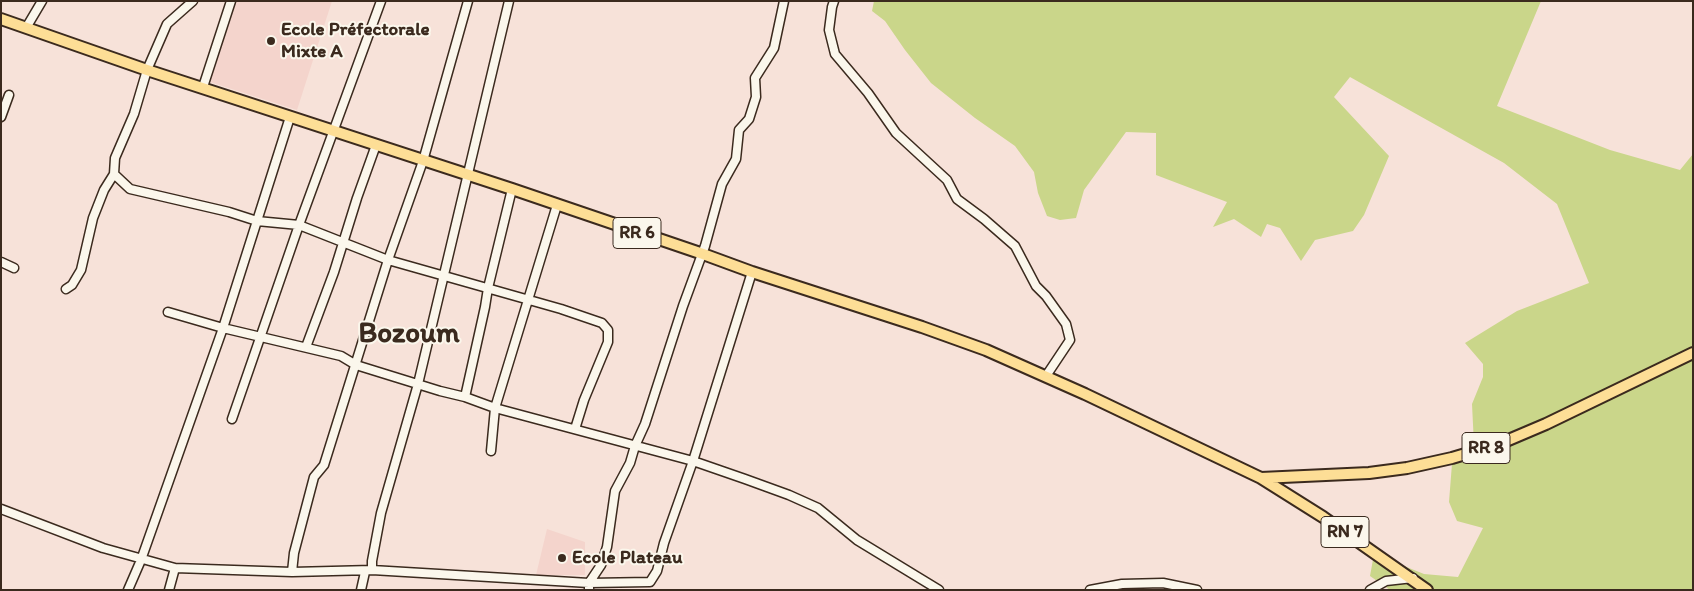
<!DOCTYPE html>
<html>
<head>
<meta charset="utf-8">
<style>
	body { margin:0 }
	#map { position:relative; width:1694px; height:591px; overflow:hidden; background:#f7e2d9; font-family:Itim,sans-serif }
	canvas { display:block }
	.frame { position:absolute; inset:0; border:2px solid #3b2a1e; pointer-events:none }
</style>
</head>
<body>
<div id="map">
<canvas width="1694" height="591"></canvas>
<div class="frame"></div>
</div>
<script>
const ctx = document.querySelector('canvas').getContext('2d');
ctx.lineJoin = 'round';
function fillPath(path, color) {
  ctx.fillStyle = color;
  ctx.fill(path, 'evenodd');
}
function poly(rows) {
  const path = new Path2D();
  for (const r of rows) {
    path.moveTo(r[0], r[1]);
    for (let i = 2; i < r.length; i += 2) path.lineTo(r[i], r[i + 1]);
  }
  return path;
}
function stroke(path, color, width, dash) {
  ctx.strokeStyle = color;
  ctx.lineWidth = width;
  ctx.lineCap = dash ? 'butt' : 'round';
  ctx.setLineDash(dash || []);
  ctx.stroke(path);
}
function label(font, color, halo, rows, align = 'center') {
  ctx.font = font + ' Itim,sans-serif';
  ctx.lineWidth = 4;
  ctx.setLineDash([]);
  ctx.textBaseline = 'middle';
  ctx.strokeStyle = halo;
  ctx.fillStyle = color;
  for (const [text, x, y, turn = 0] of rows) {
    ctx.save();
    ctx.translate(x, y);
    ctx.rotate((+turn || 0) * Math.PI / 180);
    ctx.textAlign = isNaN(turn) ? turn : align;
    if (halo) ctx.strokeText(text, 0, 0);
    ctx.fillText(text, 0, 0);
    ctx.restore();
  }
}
const built = poly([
	[236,1,332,1,297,110,210,82],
	[547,529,585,542,585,575,536,575]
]);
const green = poly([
	[874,1,1541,1,1497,106,1610,150,1680,170,1693,154,1693,590,1390,590,1370,576,1374,554,1424,574,1458,577,1483,528,1457,521,1449,502,1453,451,1474,445,1472,404,1483,377,1483,364,1465,343,1517,311,1589,283,1557,204,1504,163,1350,77,1334,97,1389,156,1364,215,1353,231,1315,240,1301,261,1280,228,1267,224,1261,237,1234,219,1213,227,1227,202,1156,175,1156,133,1126,132,1084,190,1076,218,1060,220,1047,216,1038,193,1034,172,1015,146,975,118,931,83,905,50,885,21,872,11]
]);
const minor = poly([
	[193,1,167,24,147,70,134,114,115,158,114,174,130,189,229,212,257,221,299,225,388,260,561,309,602,323,608,330,608,342,584,400,575,429],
	[834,1,832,7,829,30,835,54,868,93,896,133,947,180,957,199,984,219,1015,246,1036,286,1046,296,1066,324,1070,340,1046,376],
	[26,28,42,1],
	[203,87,231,1],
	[1,117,9,95],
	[1,262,14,268],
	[66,289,72,285,81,270,93,218,104,190,114,174],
	[168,312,223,328,341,356,356,365,440,391,465,397,495,408,693,461,745,479,789,495,818,508,857,540,939,590],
	[306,347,334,272,357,198,376,145],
	[465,397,485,307,488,288,512,189],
	[232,419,299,225,381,1],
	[491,451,495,408,557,205],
	[1,509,103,548,175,568,292,572,372,570,589,583,650,582,657,571,664,543,693,461,752,272],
	[372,570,372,561,381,513,418,384,509,1],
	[292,572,294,553,314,477,324,465,388,260,423,161,468,1],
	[128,590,141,560,223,328,290,117],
	[169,590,175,568],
	[361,590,365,572],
	[589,590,589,583,601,565,607,547,615,491,630,463,635,446,645,424,683,306,705,246,722,184,736,159,739,130,749,119,756,97,755,78,774,48,784,1],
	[1090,590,1122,584,1163,583,1197,590],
	[1370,590,1386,581,1413,578]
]);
const major = poly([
	[1,19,147,70,512,189,703,254,752,272,922,327,986,350,1085,394,1261,478,1323,517,1427,590],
	[1261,478,1369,473,1407,468,1452,458,1499,444,1546,424,1693,353]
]);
const markers = [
	[271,41,5,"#3b2a1e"],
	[562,558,5,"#3b2a1e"]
];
const shields = [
	[637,233,48],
	[1486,448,48],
	[1345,532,48]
];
const shieldNames = [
	["RR 6",637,233],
	["RR 8",1486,448],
	["RN 7",1345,532]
];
const poiNames = [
	["Ecole Préfectorale",281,30],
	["Mixte A",281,52],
	["Ecole Plateau",572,558]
];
const townNames = [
	["Bozoum",409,335]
];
fillPath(built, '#f4d4cc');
fillPath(green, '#cad68a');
stroke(minor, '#3b2a1e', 11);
stroke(major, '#3b2a1e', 14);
stroke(minor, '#fbf7ec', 8);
stroke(major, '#fdde96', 10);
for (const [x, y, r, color] of markers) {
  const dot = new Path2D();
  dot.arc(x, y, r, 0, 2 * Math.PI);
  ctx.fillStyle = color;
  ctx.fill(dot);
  stroke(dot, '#fbf7ec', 2);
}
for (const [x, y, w] of shields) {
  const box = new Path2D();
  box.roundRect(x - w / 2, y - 15.5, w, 31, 4);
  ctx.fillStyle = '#fbf7ec';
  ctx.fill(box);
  stroke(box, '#3b2a1e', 1);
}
label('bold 18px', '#3b2a1e', null, shieldNames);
label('bold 19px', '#3b2a1e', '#fbf7ec', poiNames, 'left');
label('bold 29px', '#3b2a1e', '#fbf7ec', townNames);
</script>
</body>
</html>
